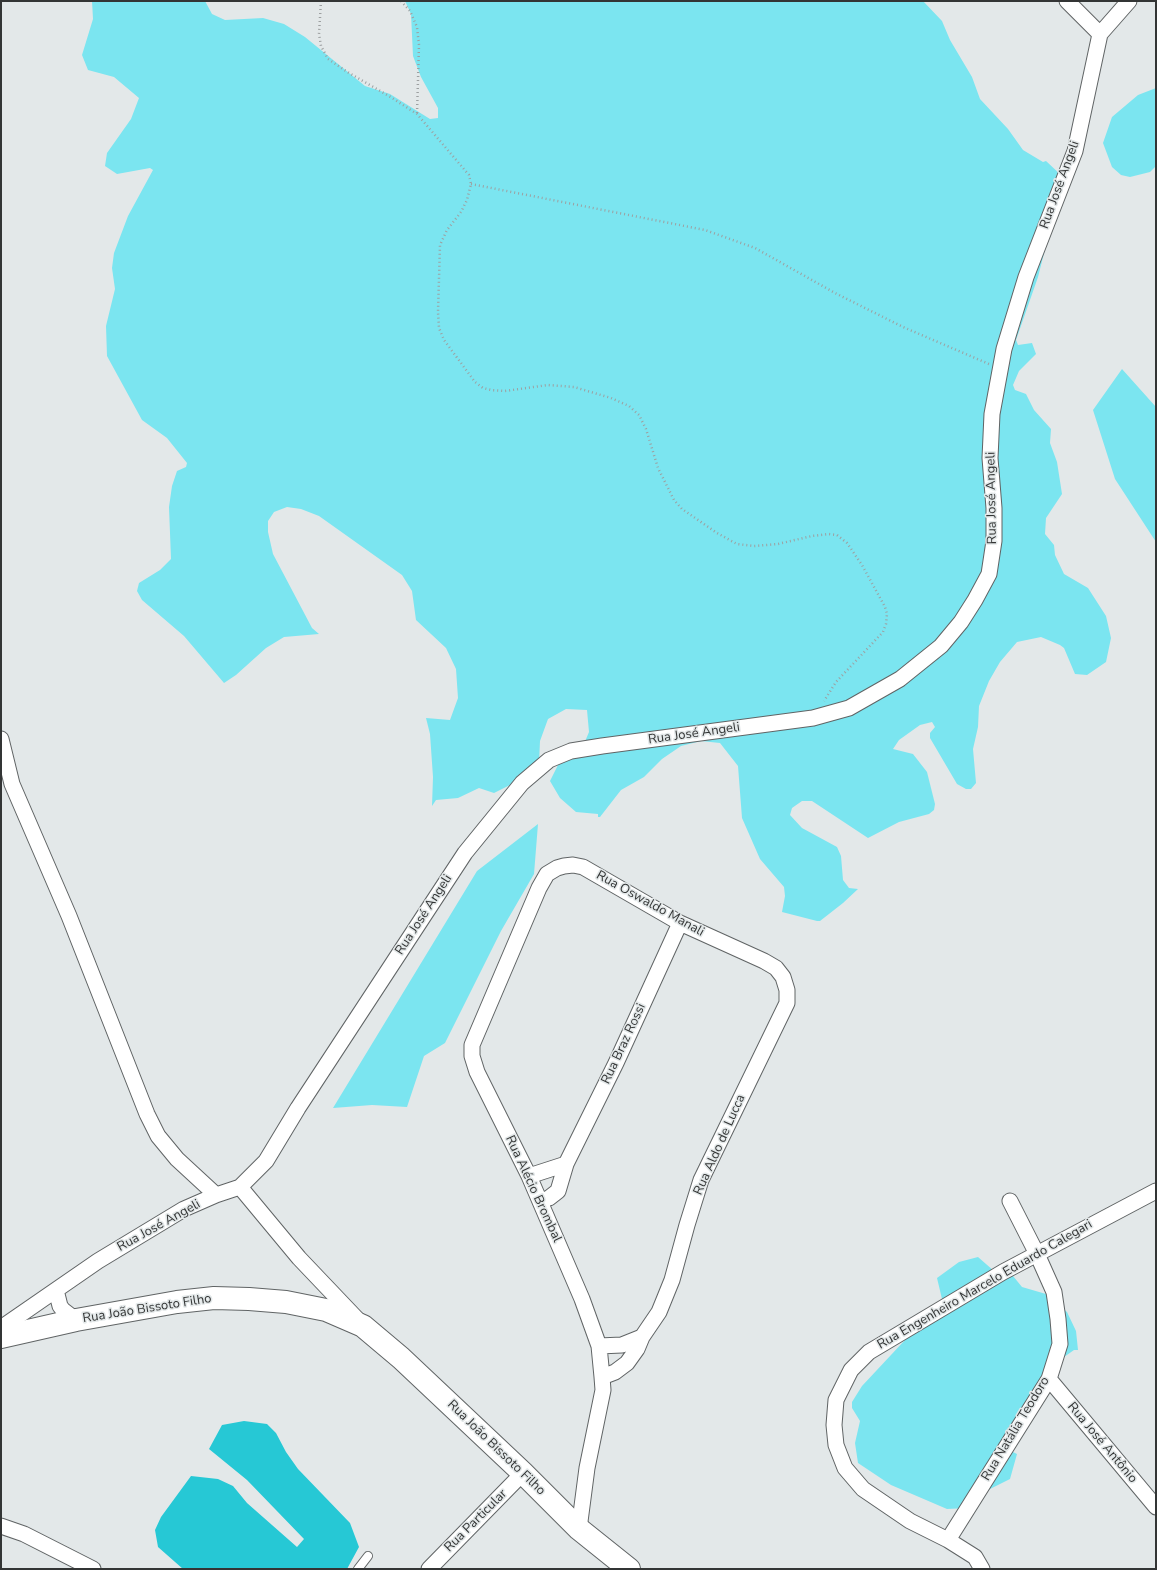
<!DOCTYPE html>
<html>
<head>
<meta charset="utf-8">
<style>
	body { margin:0 }
	#map { position:relative; width:1157px; height:1570px; overflow:hidden; background:#e3e8e9; font-family:"Nunito Sans",sans-serif }
	canvas { display:block }
	.frame { position:absolute; inset:0; border:2px solid #333535; pointer-events:none }
</style>
</head>
<body>
<div id="map">
<canvas width="1157" height="1570"></canvas>
<div class="frame"></div>
</div>
<script>
const ctx = document.querySelector('canvas').getContext('2d');
ctx.lineJoin = 'round';
function fillPath(path, color) {
  ctx.fillStyle = color;
  ctx.fill(path, 'evenodd');
}
function poly(rows) {
  const path = new Path2D();
  for (const r of rows) {
    path.moveTo(r[0], r[1]);
    for (let i = 2; i < r.length; i += 2) path.lineTo(r[i], r[i + 1]);
  }
  return path;
}
function stroke(path, color, width, dash) {
  ctx.strokeStyle = color;
  ctx.lineWidth = width;
  ctx.lineCap = dash ? 'butt' : 'round';
  ctx.setLineDash(dash || []);
  ctx.stroke(path);
}
function label(font, color, halo, rows, align = 'center') {
  ctx.font = font + ' "Nunito Sans",sans-serif';
  ctx.lineWidth = 3;
  ctx.setLineDash([]);
  ctx.textBaseline = 'middle';
  ctx.strokeStyle = halo;
  ctx.fillStyle = color;
  for (const [text, x, y, turn = 0] of rows) {
    ctx.save();
    ctx.translate(x, y);
    ctx.rotate((+turn || 0) * Math.PI / 180);
    ctx.textAlign = isNaN(turn) ? turn : align;
    if (halo) ctx.strokeText(text, 0, 0);
    ctx.fillText(text, 0, 0);
    ctx.restore();
  }
}
const green = poly([
	[92,1,205,1,212,14,225,20,263,18,284,24,305,37,365,86,390,94,430,119,438,118,438,108,421,77,413,56,411,14,405,1,923,1,942,21,950,40,972,77,980,99,1008,129,1023,150,1043,162,1046,161,1062,176,1062,182,1038,277,1016,340,1018,345,1032,343,1036,354,1019,371,1013,385,1015,390,1026,394,1034,410,1051,429,1050,443,1057,462,1062,494,1046,518,1045,534,1054,545,1055,555,1064,574,1088,588,1106,616,1111,638,1106,662,1087,675,1075,674,1064,648,1060,645,1041,637,1017,642,1000,662,989,681,979,706,978,727,973,749,976,783,971,789,966,789,957,784,930,738,930,733,935,727,932,722,920,725,899,740,893,749,913,754,927,772,935,804,934,810,929,814,899,822,868,838,812,801,802,801,792,808,790,815,802,828,837,847,841,856,843,880,849,888,858,889,843,903,820,921,817,921,782,912,785,896,784,887,760,859,742,818,738,766,720,743,701,741,681,746,662,759,644,777,621,790,600,817,598,817,598,814,576,812,560,798,550,781,560,761,581,751,589,732,587,710,566,709,548,719,540,741,539,763,522,779,494,793,479,788,458,798,436,800,432,806,433,777,430,734,426,718,450,720,458,698,456,669,446,648,416,620,412,591,402,575,319,516,301,509,287,507,274,512,268,521,268,532,273,554,312,628,319,634,284,637,266,648,236,675,224,683,184,636,142,600,137,591,139,583,160,570,171,559,169,507,172,486,177,471,186,467,187,463,167,438,142,420,107,356,106,326,115,289,112,268,114,253,128,216,153,170,150,168,117,174,105,166,107,153,131,119,139,98,114,77,88,70,82,55,93,19],
	[1156,88,1156,166,1150,172,1130,177,1121,175,1112,167,1103,143,1112,117,1138,95],
	[1122,369,1156,407,1156,542,1115,479,1093,410],
	[538,824,534,874,501,931,445,1043,424,1056,407,1107,372,1105,333,1108,477,871],
	[978,1257,994,1271,1013,1276,1022,1287,1046,1294,1067,1312,1076,1331,1078,1350,1074,1350,1064,1357,1005,1448,1017,1454,1010,1479,974,1497,967,1508,947,1509,891,1485,858,1463,855,1443,860,1421,852,1408,852,1402,862,1386,905,1340,937,1316,942,1299,937,1278,959,1262]
]);
const water = poly([
	[244,1421,267,1424,276,1433,286,1452,298,1469,350,1523,359,1547,347,1569,183,1569,158,1547,155,1530,161,1517,191,1476,218,1479,233,1486,247,1503,297,1547,304,1539,247,1480,209,1449,222,1425]
]);
const path = poly([
	[321,1,319,34,321,46,328,59,349,73,389,96,417,114,469,175,471,184,467,200,461,212,447,230,440,245,438,312,439,328,444,340,475,382,483,388,491,390,505,391,548,385,574,387,611,398,629,406,639,415,646,429,658,468,674,500,682,509,717,533,737,544,754,546,778,544,812,536,829,534,837,535,847,543,862,565,885,607,887,614,886,624,883,632,836,682,824,701],
	[401,1,410,11,417,27,419,45,417,114],
	[471,184,705,230,755,248,835,293,903,327,989,364]
]);
const service = poly([
	[358,1569,368,1556]
]);
const minor = poly([
	[1067,1,1100,34],
	[1,739,12,784,69,916,147,1114,158,1136,177,1159,216,1195],
	[529,1176,566,1164],
	[240,1187,299,1258,358,1320],
	[540,1201,549,1198,558,1191,566,1164,616,1063,680,923],
	[56,1290,60,1306,63,1310,76,1320],
	[1,1328,98,1261,184,1209,216,1195,240,1187,266,1161,298,1108,465,853,522,783,549,760,571,751,602,746,813,718,849,708,900,679,941,646,961,622,975,600,989,574,994,541,994,508,990,458,992,414,1004,349,1026,277,1075,151,1100,34,1129,1],
	[599,1346,622,1345,642,1337],
	[1049,1379,1156,1507],
	[1,1526,24,1534,93,1569],
	[579,1529,587,1468,603,1390,602,1377,599,1346,582,1299,529,1176,477,1072,472,1056,472,1045,539,888,547,874,557,868,564,866,573,865,583,867,680,923,764,961,776,968,783,977,787,990,787,1003,701,1180,687,1225,672,1280,659,1312,642,1337,637,1349,627,1363,615,1372,602,1377],
	[948,1540,1049,1379,1060,1344,1058,1319,1054,1292,1037,1254,1010,1201],
	[429,1569,523,1473],
	[982,1569,975,1557,948,1540,910,1521,863,1489,845,1468,836,1445,834,1425,836,1400,851,1370,869,1352,1003,1272,1156,1191]
]);
const secondary = poly([
	[1,1337,76,1320,177,1302,214,1298,249,1299,286,1302,326,1310,363,1326,401,1358,523,1473,579,1529,629,1569]
]);
const streetNames = [
	["Rua José Angeli",1060,185,-70],
	["Rua José Angeli",992,498,-91],
	["Rua José Angeli",694,734,-8],
	["Rua Oswaldo Manali",650,904,29],
	["Rua José Angeli",424,915,-57],
	["Rua Braz Rossi",624,1044,-65],
	["Rua Aldo de Lucca",720,1145,-66],
	["Rua Alécio Brombal",533,1189,65],
	["Rua José Angeli",159,1226,-29],
	["Rua Engenheiro Marcelo Eduardo Calegari",985,1285,-30],
	["Rua João Bissoto Filho",147,1309,-9],
	["Rua Natália Teodoro",1016,1429,-59],
	["Rua José Antônio",1102,1443,50],
	["Rua João Bissoto Filho",496,1448,44],
	["Rua Particular",476,1521,-45]
];
fillPath(green, '#7be5f0');
fillPath(water, '#26c8d5');
stroke(service, '#606465', 10);
stroke(minor, '#606465', 17);
stroke(secondary, '#606465', 24);
stroke(path, '#9da0a1', 2.5, [1, 3]);
stroke(service, '#fff', 8);
stroke(minor, '#fff', 15);
stroke(secondary, '#fff', 22);
label('13px', '#333535', '#e3e8e9', streetNames);
</script>
</body>
</html>
